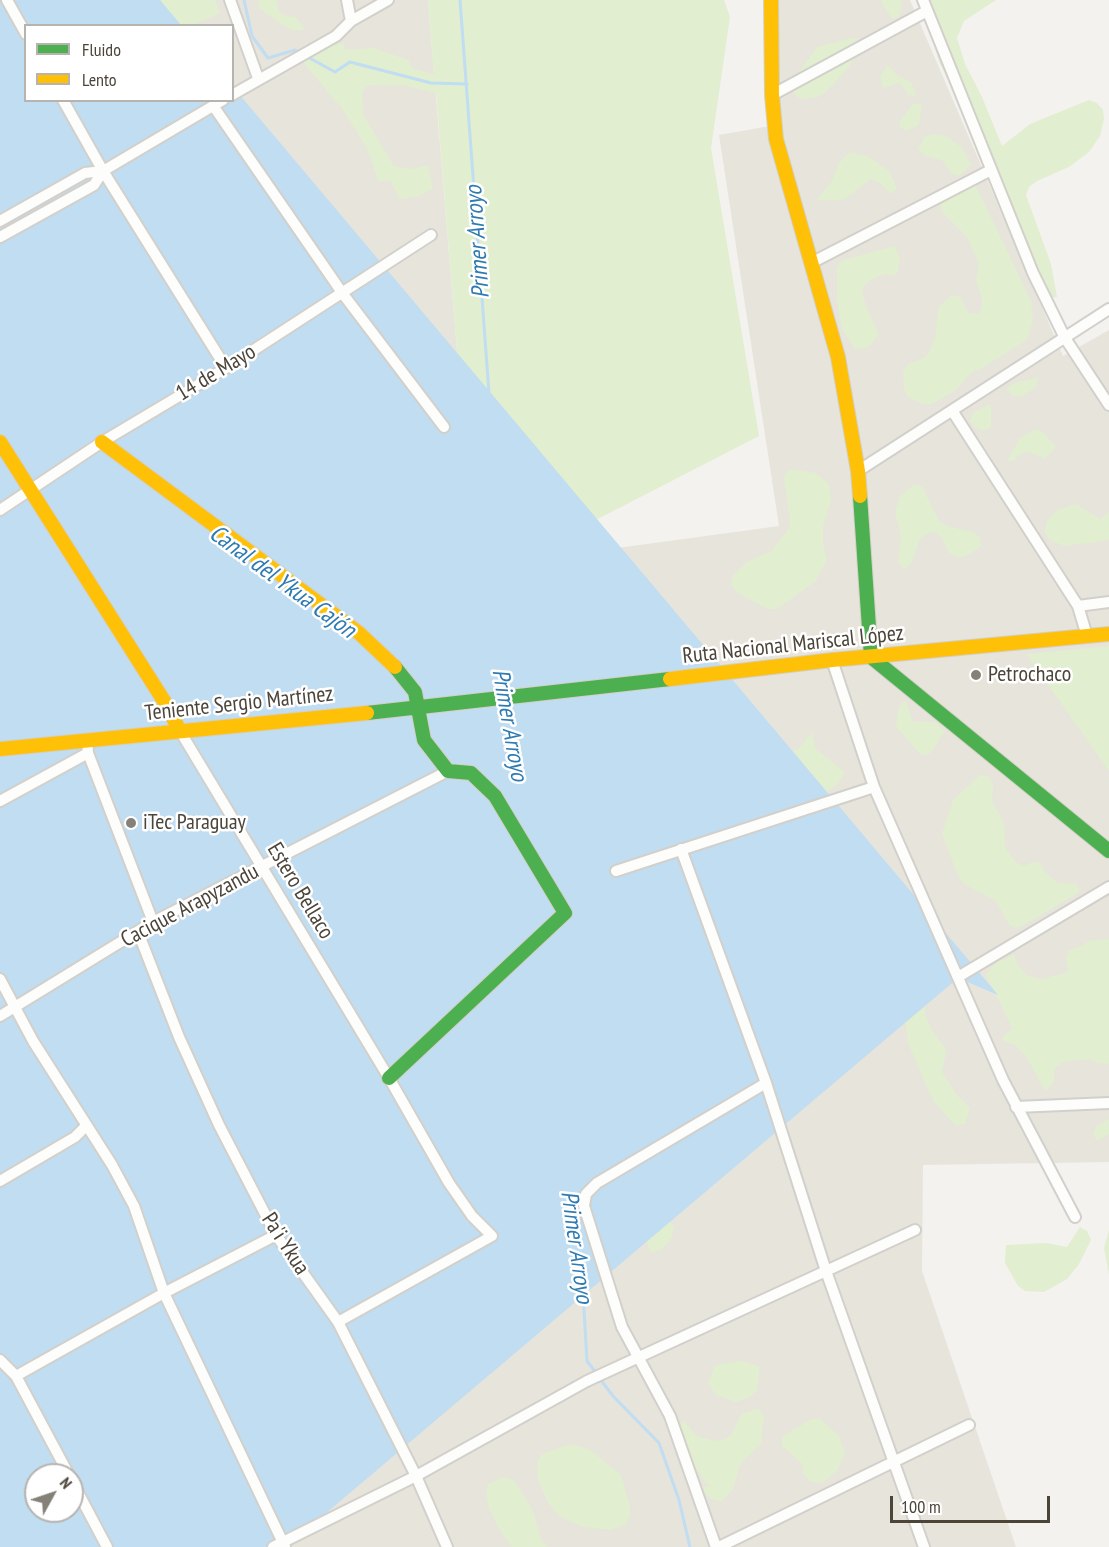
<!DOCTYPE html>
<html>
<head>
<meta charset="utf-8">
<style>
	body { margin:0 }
	#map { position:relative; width:1109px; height:1547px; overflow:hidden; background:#f4f2ee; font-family:"PT Sans Narrow",sans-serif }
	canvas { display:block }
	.legend { position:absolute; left:24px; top:24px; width:210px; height:78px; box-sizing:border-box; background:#fff; border:2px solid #b7b4b0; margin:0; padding:8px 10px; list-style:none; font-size:18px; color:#4b4439 }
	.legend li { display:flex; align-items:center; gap:12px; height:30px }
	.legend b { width:30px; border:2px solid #b7b4b0 }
	.north { position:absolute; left:24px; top:1463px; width:60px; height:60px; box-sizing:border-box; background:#fff; border:2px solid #b7b4b0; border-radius:50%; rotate:50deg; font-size:16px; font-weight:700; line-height:24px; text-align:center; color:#4b4439 }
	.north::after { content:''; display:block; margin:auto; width:21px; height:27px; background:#868178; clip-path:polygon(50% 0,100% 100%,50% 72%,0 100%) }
	.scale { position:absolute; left:890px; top:1496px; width:160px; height:27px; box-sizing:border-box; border:3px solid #4b4439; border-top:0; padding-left:8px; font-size:18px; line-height:21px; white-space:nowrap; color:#4b4439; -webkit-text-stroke:4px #fff; paint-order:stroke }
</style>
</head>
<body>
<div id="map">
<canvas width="1109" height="1547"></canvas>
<ul class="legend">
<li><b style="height:8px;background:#4caf50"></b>Fluido</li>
<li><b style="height:8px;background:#ffc107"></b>Lento</li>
</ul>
<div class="north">N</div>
<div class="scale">100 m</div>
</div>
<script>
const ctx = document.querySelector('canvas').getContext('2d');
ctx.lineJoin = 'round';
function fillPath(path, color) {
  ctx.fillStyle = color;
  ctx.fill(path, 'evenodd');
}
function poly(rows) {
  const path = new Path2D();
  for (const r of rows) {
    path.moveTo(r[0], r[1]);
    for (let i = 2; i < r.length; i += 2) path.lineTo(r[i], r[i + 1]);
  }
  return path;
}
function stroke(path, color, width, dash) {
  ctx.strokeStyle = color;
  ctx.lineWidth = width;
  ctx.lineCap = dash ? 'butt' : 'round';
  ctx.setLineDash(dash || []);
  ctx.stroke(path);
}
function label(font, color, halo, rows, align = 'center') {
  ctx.font = font + ' "PT Sans Narrow",sans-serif';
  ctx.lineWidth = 5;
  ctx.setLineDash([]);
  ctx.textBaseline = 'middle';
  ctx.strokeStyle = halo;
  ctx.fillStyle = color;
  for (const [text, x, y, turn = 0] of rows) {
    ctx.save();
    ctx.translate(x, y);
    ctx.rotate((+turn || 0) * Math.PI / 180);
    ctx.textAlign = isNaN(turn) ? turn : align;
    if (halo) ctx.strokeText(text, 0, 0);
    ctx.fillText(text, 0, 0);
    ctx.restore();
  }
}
const residential = poly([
	[0,0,428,0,460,386,485,566,779,526,719,135,781,124,770,0,910,0,1063,356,1109,330,1109,1162,923,1165,922,1271,1016,1547,0,1547],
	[26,26,232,26,232,100,26,100],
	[36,1475,72,1475,72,1511,36,1511]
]);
const green = poly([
	[146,0,215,0,220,13,193,25,147,25],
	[259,0,276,0,279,11,286,16,296,17,305,30,291,30,283,25,261,10,258,6],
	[428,0,724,0,730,17,711,148,759,436,520,559,460,386,436,93,406,86,371,85,366,87,362,93,364,116,394,166,411,169,428,165,433,188,420,196,400,199,390,181,378,181,368,150,343,110,300,59,321,48,344,43,345,50,374,48,408,60,413,69,434,74],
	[880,0,902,0,899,18,892,19],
	[916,0,996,0,964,21,957,38,965,64,982,97,1002,146,1030,124,1089,100,1097,103,1103,110,1104,119,1100,136,1089,152,1069,167,1037,181,1029,187,1026,195,1051,264,1057,297,1048,298,969,120,939,62,929,27],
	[852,38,861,40,850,66,826,92,818,97,800,99,794,93,794,84,801,69,817,47],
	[888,65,897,75,912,83,916,97,908,94,900,83,883,88,880,76],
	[913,104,922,104,919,125,906,131,900,127,899,122],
	[934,134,947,136,961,147,971,164,960,176,952,174,942,160,925,156,918,149,924,137],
	[850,152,868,156,889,171,897,188,891,194,879,182,871,179,843,200,816,200,833,180,838,164],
	[975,184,1031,301,1033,320,1028,337,1022,343,982,368,973,371,956,390,932,404,923,404,908,397,904,389,903,372,908,364,924,358,930,351,936,334,938,308,950,296,959,296,969,313,979,314,982,306,982,298,976,281,979,264,967,237,943,213,940,205,943,196],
	[891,247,895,247,900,258,898,271,895,275,887,274,878,276,866,283,862,291,867,309,879,334,871,345,863,349,854,348,842,329,837,303,837,267,843,260],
	[1039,377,1036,387,1021,397,1012,396,1007,389,1014,383],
	[991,404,991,428,983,430,974,427,970,419,974,412],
	[1034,429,1043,432,1056,446,1052,452,1044,458,1029,452,1021,453,1015,460,1007,462,1019,439],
	[789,469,816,473,829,484,831,501,823,526,823,543,827,560,815,582,777,609,768,609,736,592,731,585,733,575,747,562,771,551,788,530,790,521,784,477],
	[913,485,922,486,939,521,947,526,972,532,980,537,981,546,967,556,958,558,950,554,942,538,936,532,927,533,920,539,911,564,904,569,898,563,901,537,895,512,900,496],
	[1076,504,1100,519,1109,512,1109,540,1064,546,1048,539,1045,531,1046,522,1052,515,1058,510],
	[1109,646,1109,771,1026,654],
	[906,701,913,722,935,722,945,731,930,754,921,755,896,727,898,711,901,703],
	[812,732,815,748,845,772,838,784,821,797,781,753,798,749],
	[980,775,988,776,993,784,992,801,1004,823,1005,848,1016,862,1024,866,1032,862,1041,863,1044,871,1058,883,1076,884,1080,892,1019,928,1010,926,996,901,964,884,958,876,942,834,953,800],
	[1109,939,1109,1064,1097,1063,1089,1059,1063,1062,1054,1069,1054,1082,1045,1091,1025,1055,1015,1045,1003,1041,1002,1037,1012,1029,1011,1025,986,975,994,964,1014,954,1018,966,1028,976,1042,979,1068,972,1066,959,1069,950,1081,946,1088,941],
	[923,987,925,1015,933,1032,944,1046,946,1054,942,1072,957,1095,970,1108,965,1124,956,1126,933,1101,908,1043,905,1017],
	[1109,1119,1109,1134,1097,1141,1093,1133,1096,1126],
	[655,1207,674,1226,672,1237,667,1244,660,1250,651,1253,644,1236],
	[1080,1227,1087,1231,1091,1240,1079,1264,1067,1279,1044,1292,1025,1291,1018,1286,1005,1263,1006,1245,1046,1243,1067,1247],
	[1109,1230,1109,1275,1104,1248],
	[741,1361,760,1367,757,1391,750,1397,736,1402,716,1395,708,1384,715,1365],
	[759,1409,764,1416,761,1444,741,1463,733,1489,721,1502,713,1500,706,1495,702,1487,711,1486,704,1481,685,1451,677,1426,684,1421,697,1436,715,1441,723,1440,731,1435,742,1413],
	[811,1419,821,1419,839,1436,845,1453,838,1470,824,1482,815,1483,808,1480,803,1473,802,1464,782,1446,782,1437],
	[570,1444,589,1449,621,1475,630,1506,630,1515,626,1524,610,1530,583,1527,559,1516,548,1503,538,1479,537,1462,542,1454],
	[503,1477,512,1479,518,1486,533,1511,541,1539,548,1547,512,1547,501,1532,489,1509,486,1493,488,1484]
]);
const water = poly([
	[0,0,160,0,181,25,26,26,26,100,232,100,233,87,998,995,958,978,286,1547,0,1547],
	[36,1475,72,1475,72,1511,36,1511]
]);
const stream = poly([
	[244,0,252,36,268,58,295,50,335,72,350,62,431,83,467,84],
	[460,0,489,393],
	[583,1293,587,1361,596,1373],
	[600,1379,613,1396,659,1443,679,1500,690,1547]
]);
const street = poly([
	[7,0,26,34],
	[230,0,258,78],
	[347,0,351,21],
	[923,0,1033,273,1065,338,1109,405],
	[232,95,336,36,351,21,388,0],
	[772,95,927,11],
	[63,100,103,171,226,368],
	[214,107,343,294,444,427],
	[0,221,85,173,103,171],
	[0,237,94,185,103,171,223,100],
	[811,263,991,170],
	[953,412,1078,606,1087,636],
	[858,471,1109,309],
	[0,510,102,442,226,368,431,235],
	[1078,606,1109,602],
	[832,660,874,787,1003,1080,1075,1217],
	[180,731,389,1078,449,1183,472,1216,492,1236,338,1322],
	[87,741,88,753,153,922],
	[0,801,88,753],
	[681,849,766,1083,826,1271,924,1547],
	[616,871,874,787],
	[138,932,179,1037,219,1125,276,1235,338,1322,416,1476,447,1547],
	[958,977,1109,887],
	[0,979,33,1041,112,1165,134,1206,164,1293,285,1547],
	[0,1016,153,922,448,771],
	[1016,1107,1109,1103],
	[0,1181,75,1137,86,1126],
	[0,1360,16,1376,69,1475],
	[16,1376,164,1293,276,1235],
	[72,1481,107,1547],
	[273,1547,416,1476,587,1381,915,1230],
	[716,1547,670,1416,622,1327,584,1206,586,1194,597,1183,766,1083],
	[719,1547,969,1425]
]);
const fast = poly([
	[860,496,871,657,1109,851],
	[367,713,670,679],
	[389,1078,565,913,495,796,471,773,448,771,424,740,415,692,395,667]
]);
const slow = poly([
	[771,0,772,95,776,139,838,357,858,471,860,496],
	[0,442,164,701,180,731],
	[102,442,359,633,395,667],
	[670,679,832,660,1109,634],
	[0,749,367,713]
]);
const markers = [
	[976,675,6,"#868178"],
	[131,823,6,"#868178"]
];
const streetNames = [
	["14 de Mayo",216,373,-31],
	["Ruta Nacional Mariscal López",793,645,-6],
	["Teniente Sergio Martínez",239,704,-6],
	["Estero Bellaco",300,891,59],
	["Cacique Arapyzandu",190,906,-28],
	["Pa'i Ykua",285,1244,57]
];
const poiNames = [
	["Petrochaco",988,675],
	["iTec Paraguay",143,823]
];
const waterNames = [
	["Primer Arroyo",478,242,-94],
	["Canal del Ykua Cajón",282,582,36],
	["Primer Arroyo",509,725,80],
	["Primer Arroyo",576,1247,82]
];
fillPath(residential, '#e7e4dc');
fillPath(green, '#e1eecf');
fillPath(water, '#c0ddf1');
stroke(stream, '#c0ddf1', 3);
stroke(street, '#d2d0cb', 14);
stroke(fast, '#d3cfc5', 16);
stroke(slow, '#d3cfc5', 16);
stroke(street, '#fdfdfc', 10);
stroke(fast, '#4caf50', 14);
stroke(slow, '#ffc107', 14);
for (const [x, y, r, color] of markers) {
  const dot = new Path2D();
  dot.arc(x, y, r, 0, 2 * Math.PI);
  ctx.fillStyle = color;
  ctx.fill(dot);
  stroke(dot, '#fff', 2);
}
label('22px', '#4b4439', '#fff', streetNames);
label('22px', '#4b4439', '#fff', poiNames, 'left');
label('italic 24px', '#2e7ab2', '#fff', waterNames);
</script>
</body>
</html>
